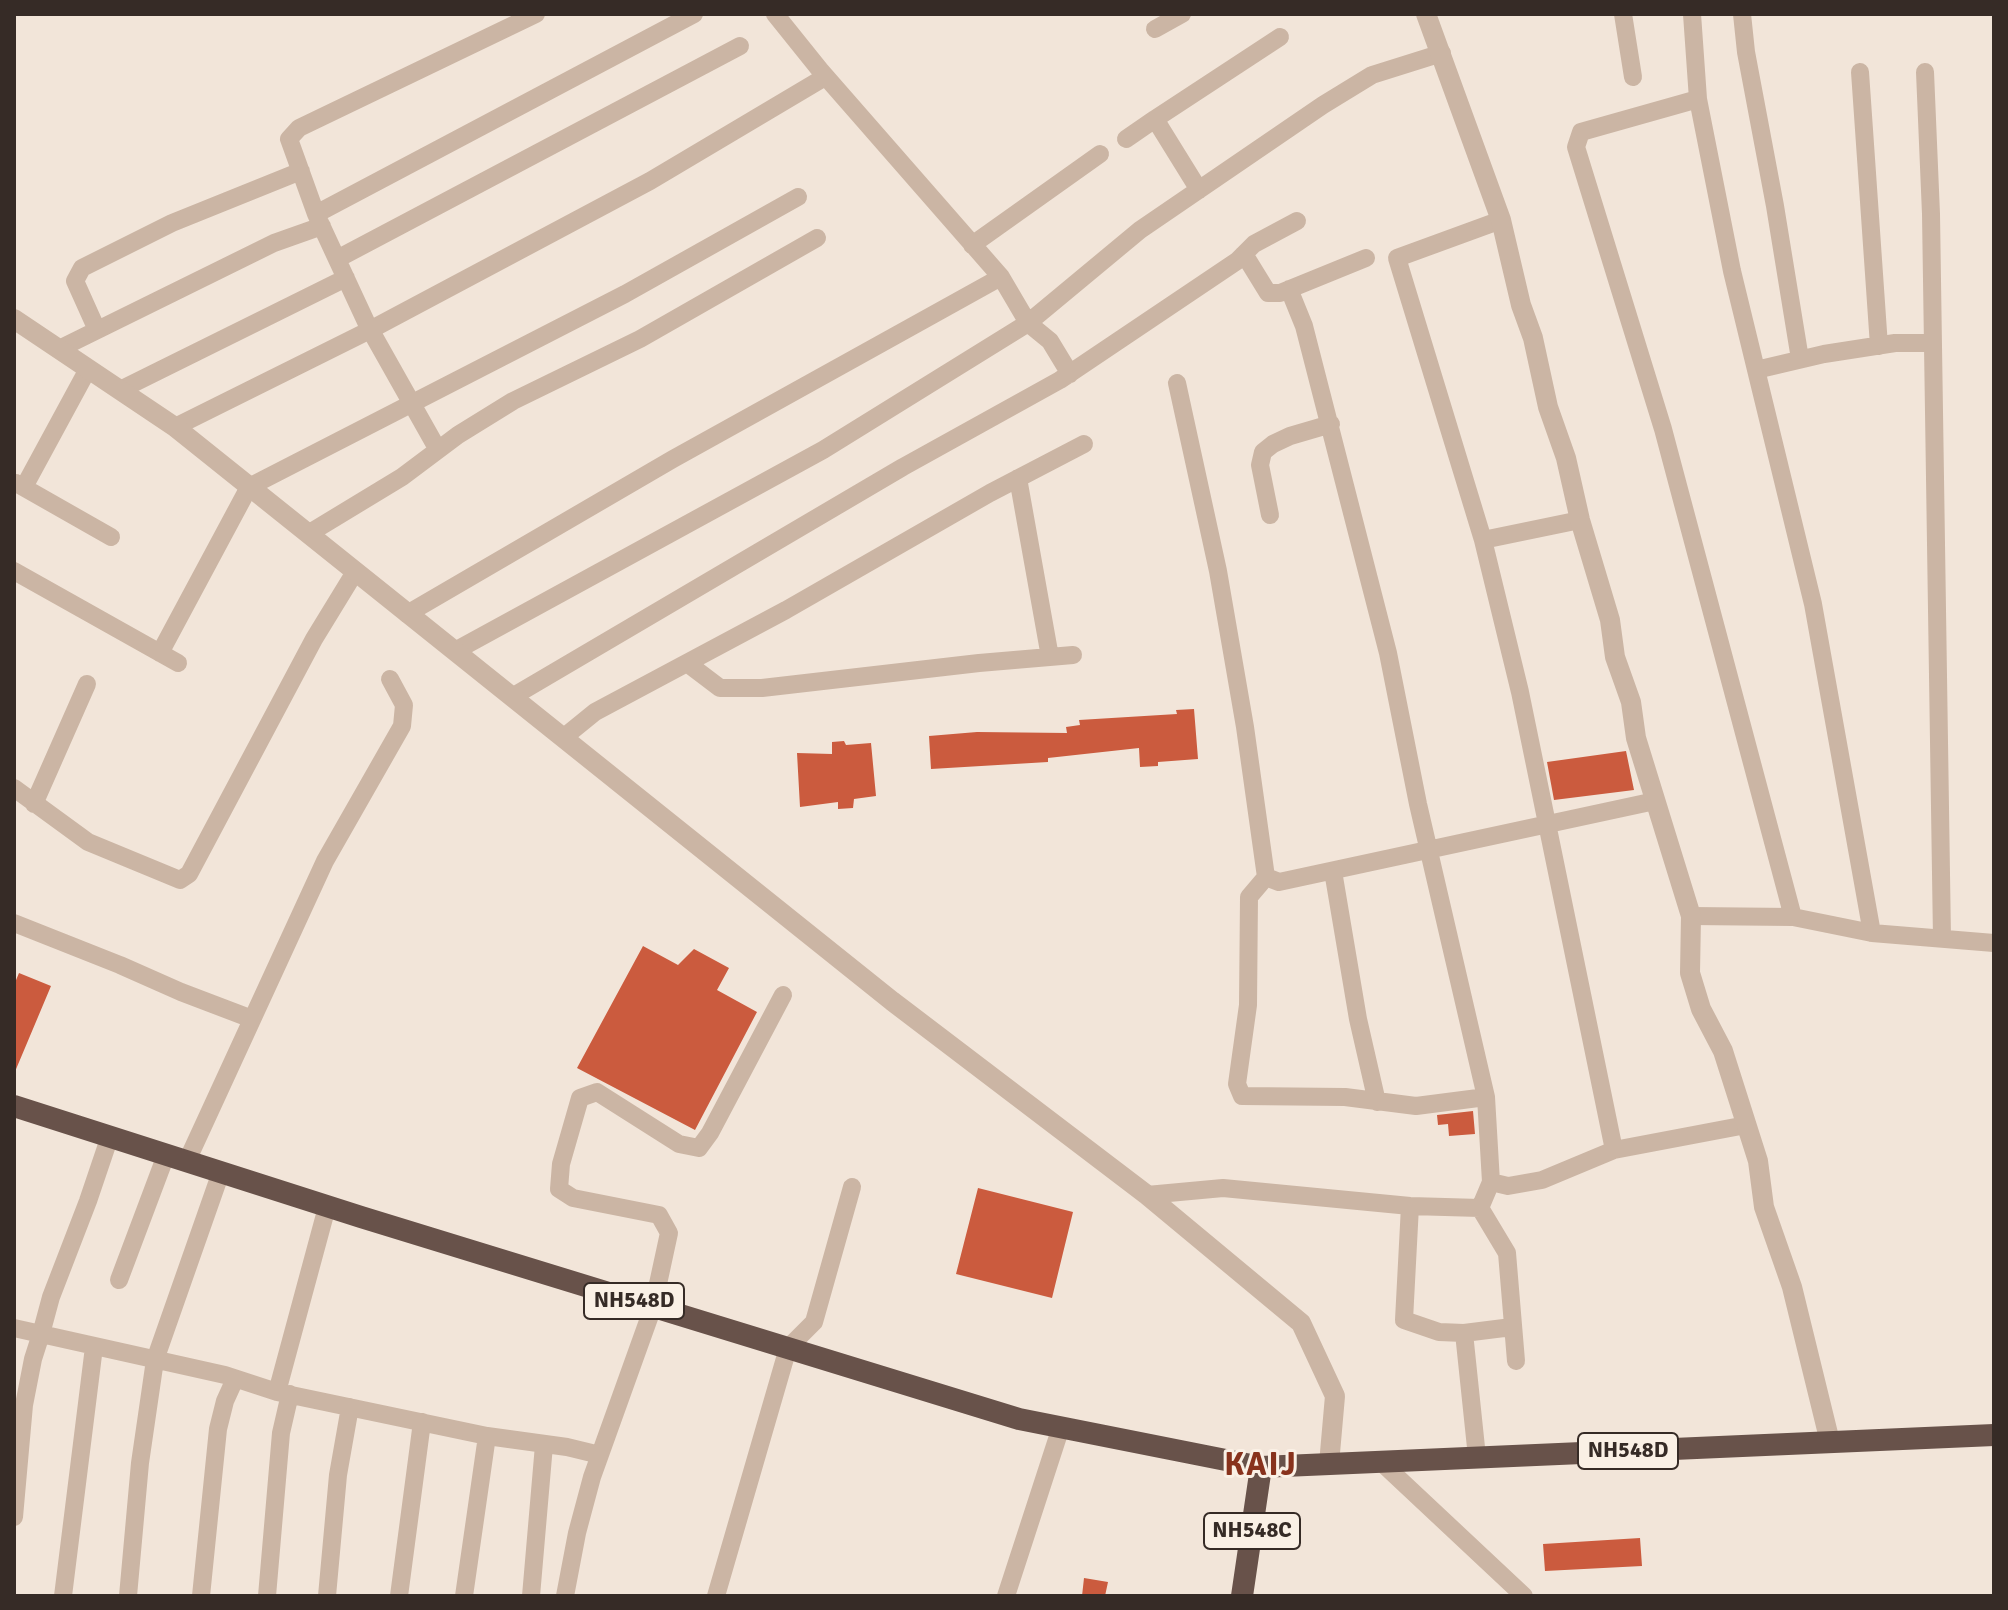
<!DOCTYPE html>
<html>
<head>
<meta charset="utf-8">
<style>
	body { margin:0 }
	#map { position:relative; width:2008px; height:1610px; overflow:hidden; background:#f2e5d9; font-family:Signika,sans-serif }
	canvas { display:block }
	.frame { position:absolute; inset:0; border:16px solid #362b26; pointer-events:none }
</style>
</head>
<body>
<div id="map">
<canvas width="2008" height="1610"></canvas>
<div class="frame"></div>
</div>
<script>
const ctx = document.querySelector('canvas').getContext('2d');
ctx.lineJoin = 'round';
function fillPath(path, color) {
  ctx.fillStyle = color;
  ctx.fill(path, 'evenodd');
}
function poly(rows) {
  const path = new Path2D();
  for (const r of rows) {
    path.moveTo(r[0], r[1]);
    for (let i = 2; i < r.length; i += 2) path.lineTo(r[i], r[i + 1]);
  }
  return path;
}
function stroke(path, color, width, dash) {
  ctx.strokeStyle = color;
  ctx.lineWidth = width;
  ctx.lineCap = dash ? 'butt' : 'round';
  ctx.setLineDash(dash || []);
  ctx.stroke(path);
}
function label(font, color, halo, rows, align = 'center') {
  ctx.font = font + ' Signika,sans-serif';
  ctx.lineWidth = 6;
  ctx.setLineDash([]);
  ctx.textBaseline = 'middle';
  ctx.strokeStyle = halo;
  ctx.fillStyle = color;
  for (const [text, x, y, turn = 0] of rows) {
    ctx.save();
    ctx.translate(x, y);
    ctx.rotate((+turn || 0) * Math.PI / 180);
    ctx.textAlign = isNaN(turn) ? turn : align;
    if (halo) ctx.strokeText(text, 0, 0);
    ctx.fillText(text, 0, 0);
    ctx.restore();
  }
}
const building = poly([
	[1194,709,1198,759,1158,762,1158,766,1140,767,1139,748,1048,758,1048,762,931,769,929,736,977,732,1067,733,1066,727,1080,725,1079,720,1177,714,1176,710],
	[844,741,846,745,871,743,876,796,854,799,853,808,838,809,838,802,800,807,797,753,832,754,832,742],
	[1626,751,1634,790,1554,800,1547,762],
	[643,946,678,965,694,949,729,968,717,990,757,1012,695,1130,577,1068],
	[19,973,51,986,14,1074,14,985],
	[1473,1111,1475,1134,1449,1136,1448,1124,1438,1125,1437,1115],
	[978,1188,1073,1212,1052,1298,956,1274],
	[1640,1538,1642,1566,1545,1571,1543,1544],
	[1084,1578,1108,1582,1105,1596,1082,1596]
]);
const minor = poly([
	[1623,14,1633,77],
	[1692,14,1698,99,1732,271,1813,604,1872,933],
	[1742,14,1746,52,1775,206,1800,359],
	[1155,29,1182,14],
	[1860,72,1879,346],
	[1925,72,1931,214,1942,938],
	[1698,99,1581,132,1576,147,1663,429,1793,917],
	[1155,119,1280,37],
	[1126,139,1155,119,1199,190],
	[316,214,694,14],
	[1501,220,1397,258,1483,540,1520,692,1614,1150,1746,1125],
	[972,245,1100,154],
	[1244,254,1268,293,1280,293,1366,258],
	[337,259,740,46],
	[1001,277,1028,323,1050,341,1070,374],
	[97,330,75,281,82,268,172,223,301,171],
	[59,349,274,243,322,226],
	[1756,370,1824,354,1895,343,1933,343],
	[1177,383,1218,571,1245,727,1266,877,1279,882,1655,801],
	[120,390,346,278],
	[175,427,370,330,650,181,825,77],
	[438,450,367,324,316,214,289,139,299,128,536,14],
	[1018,478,1050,657],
	[16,483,111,537],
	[24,487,88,369],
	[1270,515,1260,465,1263,452,1273,444,1290,436,1331,424],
	[308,534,402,477,458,435,513,401,640,339,817,238],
	[1483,540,1580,520],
	[14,571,178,663],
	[407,614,673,459,1001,277,820,70,775,14],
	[455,651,823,450,1028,323,1140,230,1323,105,1372,75,1442,53],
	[160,653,249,487,625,294,798,197],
	[687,663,720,688,762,688,979,663,1073,655],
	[512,697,903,467,1060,380,1237,261,1254,244,1297,221],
	[563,738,595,712,786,610,990,493,1084,444],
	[14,788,88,842,180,880,189,874,314,639,355,572],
	[34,804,87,684],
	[1333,871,1358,1019,1377,1102],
	[1266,877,1249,897,1248,1005,1237,1084,1242,1096,1345,1097,1416,1106,1486,1097],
	[1691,916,1793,917,1872,933,1994,943],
	[14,923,120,965,181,992,252,1019],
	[110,1136,88,1201,51,1297,41,1334,225,1375,277,1392],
	[187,1161,325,861,402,726,404,705,390,679],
	[1491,1182,1508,1186,1542,1180,1614,1150],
	[1147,1195,1223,1188,1410,1206,1480,1208,1491,1182,1486,1097,1418,804,1388,653,1304,326,1289,289],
	[1410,1206,1404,1320,1439,1332,1464,1333,1512,1327],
	[327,1207,277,1392,487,1436,464,1596],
	[1480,1208,1507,1253,1516,1361],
	[119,1280,166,1155],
	[14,1328,41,1334,33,1359,24,1405,14,1517],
	[1464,1333,1477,1457],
	[487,1436,567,1447,600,1455],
	[1381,1462,1524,1596],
	[63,1596,94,1347],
	[128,1596,140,1463,155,1360,221,1172],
	[201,1596,218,1429,225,1401,235,1379],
	[267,1596,281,1433,290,1394],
	[327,1596,338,1475,350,1407],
	[399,1596,422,1422],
	[531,1596,544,1445],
	[565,1596,577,1533,592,1477,653,1307,669,1233,659,1215,573,1198,559,1189,561,1164,580,1098,597,1092,679,1144,699,1148,710,1133,783,995],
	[716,1596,788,1348,814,1322,852,1187],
	[1006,1596,1061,1427]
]);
const tertiary = poly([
	[1426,14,1501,220,1521,305,1533,338,1548,407,1566,458,1580,520,1610,620,1615,657,1631,702,1636,738,1691,916,1690,973,1701,1009,1723,1051,1758,1161,1764,1207,1792,1287,1830,1442],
	[14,319,175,427,892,1001,1147,1195,1301,1323,1335,1396,1329,1464]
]);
const trunk = poly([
	[14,1106,361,1217,1019,1419,1261,1467,1994,1435],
	[1242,1596,1261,1467]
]);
const shields = [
	[634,1301,100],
	[1628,1451,100],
	[1252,1531,96]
];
const shieldNames = [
	["NH548D",634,1301],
	["NH548D",1628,1451],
	["NH548C",1252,1531]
];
const districtNames = [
	["KAIJ",1261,1467]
];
fillPath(building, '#cb5b3e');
stroke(minor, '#cbb5a4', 18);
stroke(tertiary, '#cbb5a4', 20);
stroke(trunk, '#68524a', 22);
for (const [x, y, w] of shields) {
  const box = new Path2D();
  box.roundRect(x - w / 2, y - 18, w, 36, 6);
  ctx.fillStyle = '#faf0e5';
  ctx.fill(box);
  stroke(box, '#362b26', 2);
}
label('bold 22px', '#362b26', null, shieldNames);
ctx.letterSpacing = '2px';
label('bold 32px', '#88321c', '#faf0e5', districtNames);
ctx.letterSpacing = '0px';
</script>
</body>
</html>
